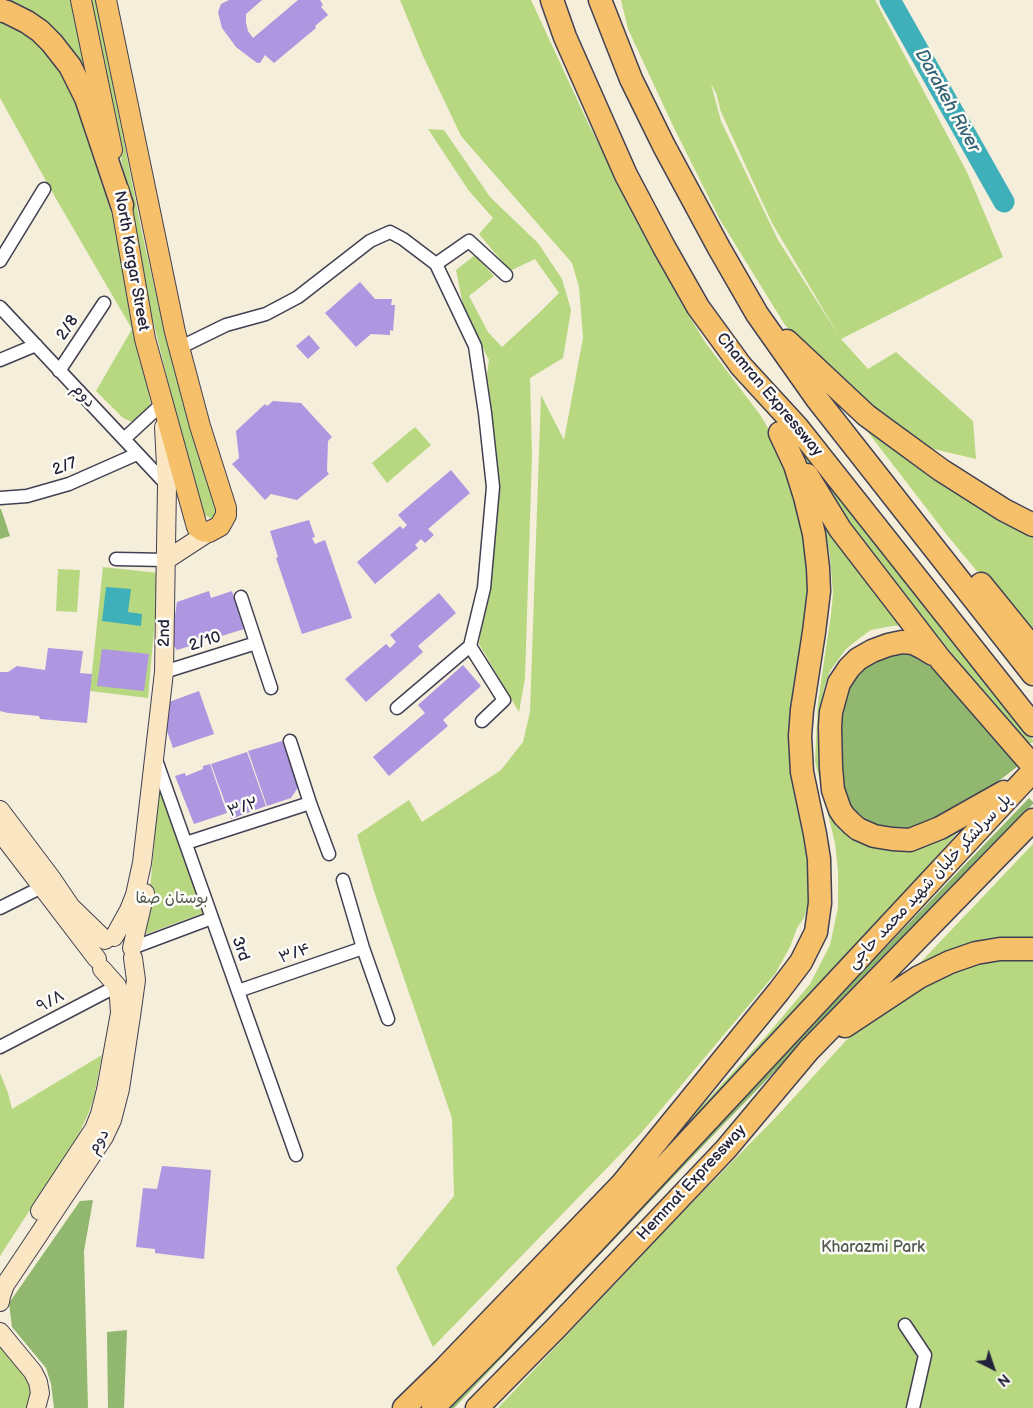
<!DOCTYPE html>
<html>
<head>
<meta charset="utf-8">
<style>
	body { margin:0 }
	#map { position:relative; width:1033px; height:1408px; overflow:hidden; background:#f4eedb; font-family:"Balsamiq Sans",sans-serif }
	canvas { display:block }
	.north { position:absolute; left:968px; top:1343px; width:50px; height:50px; -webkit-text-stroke:4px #fdfcf7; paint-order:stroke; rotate:139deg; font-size:14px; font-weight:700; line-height:20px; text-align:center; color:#22223b }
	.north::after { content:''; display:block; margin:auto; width:18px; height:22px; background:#22223b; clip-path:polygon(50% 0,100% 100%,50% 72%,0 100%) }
</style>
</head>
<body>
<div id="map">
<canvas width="1033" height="1408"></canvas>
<div class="north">N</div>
</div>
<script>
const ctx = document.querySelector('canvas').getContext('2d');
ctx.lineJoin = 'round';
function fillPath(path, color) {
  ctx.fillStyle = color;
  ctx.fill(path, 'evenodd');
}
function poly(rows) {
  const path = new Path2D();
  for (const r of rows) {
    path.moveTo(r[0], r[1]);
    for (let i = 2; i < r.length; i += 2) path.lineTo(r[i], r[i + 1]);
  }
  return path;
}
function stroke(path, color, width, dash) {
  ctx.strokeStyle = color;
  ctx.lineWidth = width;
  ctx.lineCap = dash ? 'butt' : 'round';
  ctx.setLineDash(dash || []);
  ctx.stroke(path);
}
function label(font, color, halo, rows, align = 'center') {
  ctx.font = font + ' "Balsamiq Sans","Playpen Sans Arabic",sans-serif';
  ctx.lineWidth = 5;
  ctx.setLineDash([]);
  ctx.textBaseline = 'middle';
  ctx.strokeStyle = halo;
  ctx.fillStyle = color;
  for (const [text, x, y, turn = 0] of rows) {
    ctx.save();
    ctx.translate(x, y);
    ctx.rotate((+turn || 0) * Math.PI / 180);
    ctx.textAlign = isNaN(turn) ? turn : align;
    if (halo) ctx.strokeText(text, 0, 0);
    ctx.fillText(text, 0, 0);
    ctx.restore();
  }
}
const green = poly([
	[0,0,70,0,84,62,78,67],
	[90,0,96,0,141,228,159,308,218,517,211,518,204,515,199,508,150,308],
	[400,0,531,0,588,123,680,301,705,342,761,416,776,442,809,538,804,831,809,881,809,901,804,918,797,928,790,947,775,974,642,1132,433,1347,396,1268,454,1196,452,1118,374,891,357,835,409,800,422,822,501,770,523,742,530,712,541,395,564,440,583,338,579,287,572,263,461,136,423,56],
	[621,0,875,0,967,172,1003,257,841,339,868,369,896,352,973,421,976,459,925,447,864,403,785,325,719,218,674,128,628,29],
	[711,84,716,93,721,112,772,223,839,336,778,240,721,121],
	[0,18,34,33,67,70,103,174,123,256,151,406,132,422,123,418,96,391,132,329,55,197,0,98],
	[428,129,444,130,490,197,538,243,562,279,571,310,563,358,530,378,532,455,525,678,519,712,479,644,498,513,495,456,485,389,489,360,464,310,456,270,475,255,494,276,469,296,488,332,502,347,538,314,559,293,535,259,510,271,479,234,493,218,469,191],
	[834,388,1033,535,1033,639,947,535],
	[415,427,431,445,387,483,372,463],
	[788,428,895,569,1033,740,1033,742,1029,744,942,642,914,627,902,625,886,627,871,630,861,637,846,649,830,671,824,688,821,706,898,851,921,848,960,830,838,967,424,1408,414,1408,573,1246,768,1034,810,984,830,945,838,908,838,871,835,843,815,761,818,702,831,614,833,594,830,557,822,513],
	[103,567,159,573,148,698,90,691],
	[58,569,80,570,77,612,56,611],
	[159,788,203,913,146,934],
	[1033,844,1033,941,918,965],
	[1033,957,1033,1408,498,1408,681,1214,777,1116,862,1023,957,964],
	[102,1055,94,1097,89,1112,78,1136,0,1256,0,1073,8,1093,12,1109],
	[0,1345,28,1378,32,1391,31,1402,27,1408,0,1408]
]);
const forest = poly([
	[0,509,1,509,10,536,0,539],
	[903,652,924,657,1022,763,1000,780,928,825,893,832,859,820,853,812,839,782,841,703,857,674,869,665,882,658],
	[1029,798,1033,802,1033,804,721,1127,454,1408,444,1408],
	[93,1200,84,1251,88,1408,54,1408,51,1384,46,1368,12,1327,9,1303,80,1201],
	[127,1330,124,1408,108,1408,107,1332]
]);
const water = poly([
	[106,587,131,589,128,612,142,614,141,626,102,621]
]);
const river = poly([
	[890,0,1004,202]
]);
const building = poly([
	[229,0,262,0,246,14,246,23,248,31,253,38,298,0,320,0,323,5,321,7,328,15,315,26,316,28,274,63,265,55,260,63,257,63,236,47,222,28,218,12,221,4],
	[360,282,375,299,392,299,391,305,395,305,393,331,390,330,390,335,371,334,356,347,325,313],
	[309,335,320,348,308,359,296,346],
	[273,401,301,403,332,437,328,441,327,471,329,474,297,500,271,494,265,500,232,464,239,458,236,431,265,404,267,406],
	[451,470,470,493,428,529,434,535,425,543,421,539,415,545,418,548,375,584,357,562,400,526,403,529,407,525,398,515],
	[309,520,315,537,312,538,315,544,325,540,352,618,302,634,276,558,278,557,270,531],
	[209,591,211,598,232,591,244,629,177,650,171,642,177,602],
	[439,593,456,613,418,646,423,652,366,702,345,679,386,644,390,648,396,642,390,635],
	[48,648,83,651,80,673,92,674,87,723,40,719,39,716,8,713,0,711,0,672,8,672,17,666,45,670],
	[102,649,149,654,144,691,97,686],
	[463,665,481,686,443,720,448,726,389,776,373,757,425,713,418,705],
	[199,691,214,734,173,748,166,728,169,702],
	[282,741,299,786,291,798,267,806,248,751],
	[247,752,266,806,231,819,211,764],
	[210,764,227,813,194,824,175,776,185,773,186,776,203,769,203,766],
	[162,1166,211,1170,204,1259,155,1253,155,1249,136,1247,143,1188,157,1189]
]);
const street = poly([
	[0,261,44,189],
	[436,264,469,241,506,275],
	[0,307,167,485],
	[179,348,226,325,266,314,298,297,370,241,390,232,403,239,436,264,475,346,485,413,493,487,484,588,470,646,397,708],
	[0,360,36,345],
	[59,371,104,303],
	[124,439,163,403],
	[0,498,27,496,69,484,137,454],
	[116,559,166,560],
	[241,597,271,688],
	[470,646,504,700,482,721],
	[164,672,256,643],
	[290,741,310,803,329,854],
	[155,757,296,1155],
	[186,843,310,803],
	[343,880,363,948,388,1019],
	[0,908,42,887,48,882],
	[132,948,212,918],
	[238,991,363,948],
	[0,1047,117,986],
	[905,1325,925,1355,913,1408]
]);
const secondary = poly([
	[166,560,209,532],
	[0,810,52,879,71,907,105,940],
	[0,832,97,959],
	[114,937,129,910,135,895,142,863,164,672,167,485,164,427],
	[132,948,145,893],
	[40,1211,94,1129,100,1114,106,1090,120,1013,119,998,117,986,102,969],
	[0,1302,1,1296,5,1285,104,1137,112,1120,120,1089,131,1016,136,980,133,958],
	[0,1332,33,1372,38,1382,40,1393,36,1408]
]);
const primary = poly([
	[81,0,112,150],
	[106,0,175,332,200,426,226,508,226,515,220,526,209,532,202,531,197,527,145,339,119,191]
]);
const highway = poly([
	[552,0,565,37,626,175,664,247,698,307,741,366,798,428,1033,725],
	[600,0,631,79,664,146,719,248,757,314,817,399,1033,674],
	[0,10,7,12,27,22,40,31,52,43,70,66,86,98,122,205],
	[787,341,866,415,889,432,941,470,1004,510,1033,525],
	[807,475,840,529,940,659,1033,766],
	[981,584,1033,648],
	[933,654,923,648,913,643,902,642,888,645,872,651,858,659,849,668,839,683,831,712,830,727,831,768,833,790,840,810,844,816,852,824,858,829,874,836,892,839,910,840,940,828,1004,792],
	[845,1026,919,977,950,962,976,953,1000,949,1033,949],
	[404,1408,445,1368,622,1184,779,991,801,962,816,932,820,903,819,859,815,834,802,772,800,736,802,710,814,632,819,591,818,568,814,534,805,497,795,465,780,433],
	[433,1408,493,1348,598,1238,1033,771],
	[477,1408,555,1329,726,1149,809,1050,1033,820]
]);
const streetNames = [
	["North Kargar Street",131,261,80],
	["2/8",68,328,-56],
	["Chamran Expressway",769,395,50],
	["دوم",83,396,47],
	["2/7",65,467,-20],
	["2nd",165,633,-89],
	["2/10",205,642,-18],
	["۳/۲",243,808,-18],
	["پل سرلشکر خلبان شهید محمد حاجی",930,882,-47],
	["3rd",240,949,71],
	["۳/۴",295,954,-19],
	["۹/۸",51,1002,-28],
	["دوم",99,1142,-59],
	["Hemmat Expressway",692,1183,-47]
];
const parkNames = [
	["بوستان صفا",172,899],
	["Kharazmi Park",873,1248]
];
const waterNames = [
	["Darakeh River",947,101,61]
];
fillPath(green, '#b7d880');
fillPath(forest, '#91b86e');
fillPath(water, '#3fafb9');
stroke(river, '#3fafb9', 21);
fillPath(building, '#ae96e0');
stroke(street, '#424153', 15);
stroke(secondary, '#424153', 20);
stroke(primary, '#424153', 22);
stroke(highway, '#424153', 25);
stroke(street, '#fff', 12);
stroke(secondary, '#fbe6c4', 18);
stroke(primary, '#f6c06b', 20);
stroke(highway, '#f6c06b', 22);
label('16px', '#22223b', '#fdfcf7', streetNames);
label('16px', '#4f5950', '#fdfcf7', parkNames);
label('italic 18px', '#2f6174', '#fdfcf7', waterNames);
</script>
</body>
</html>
